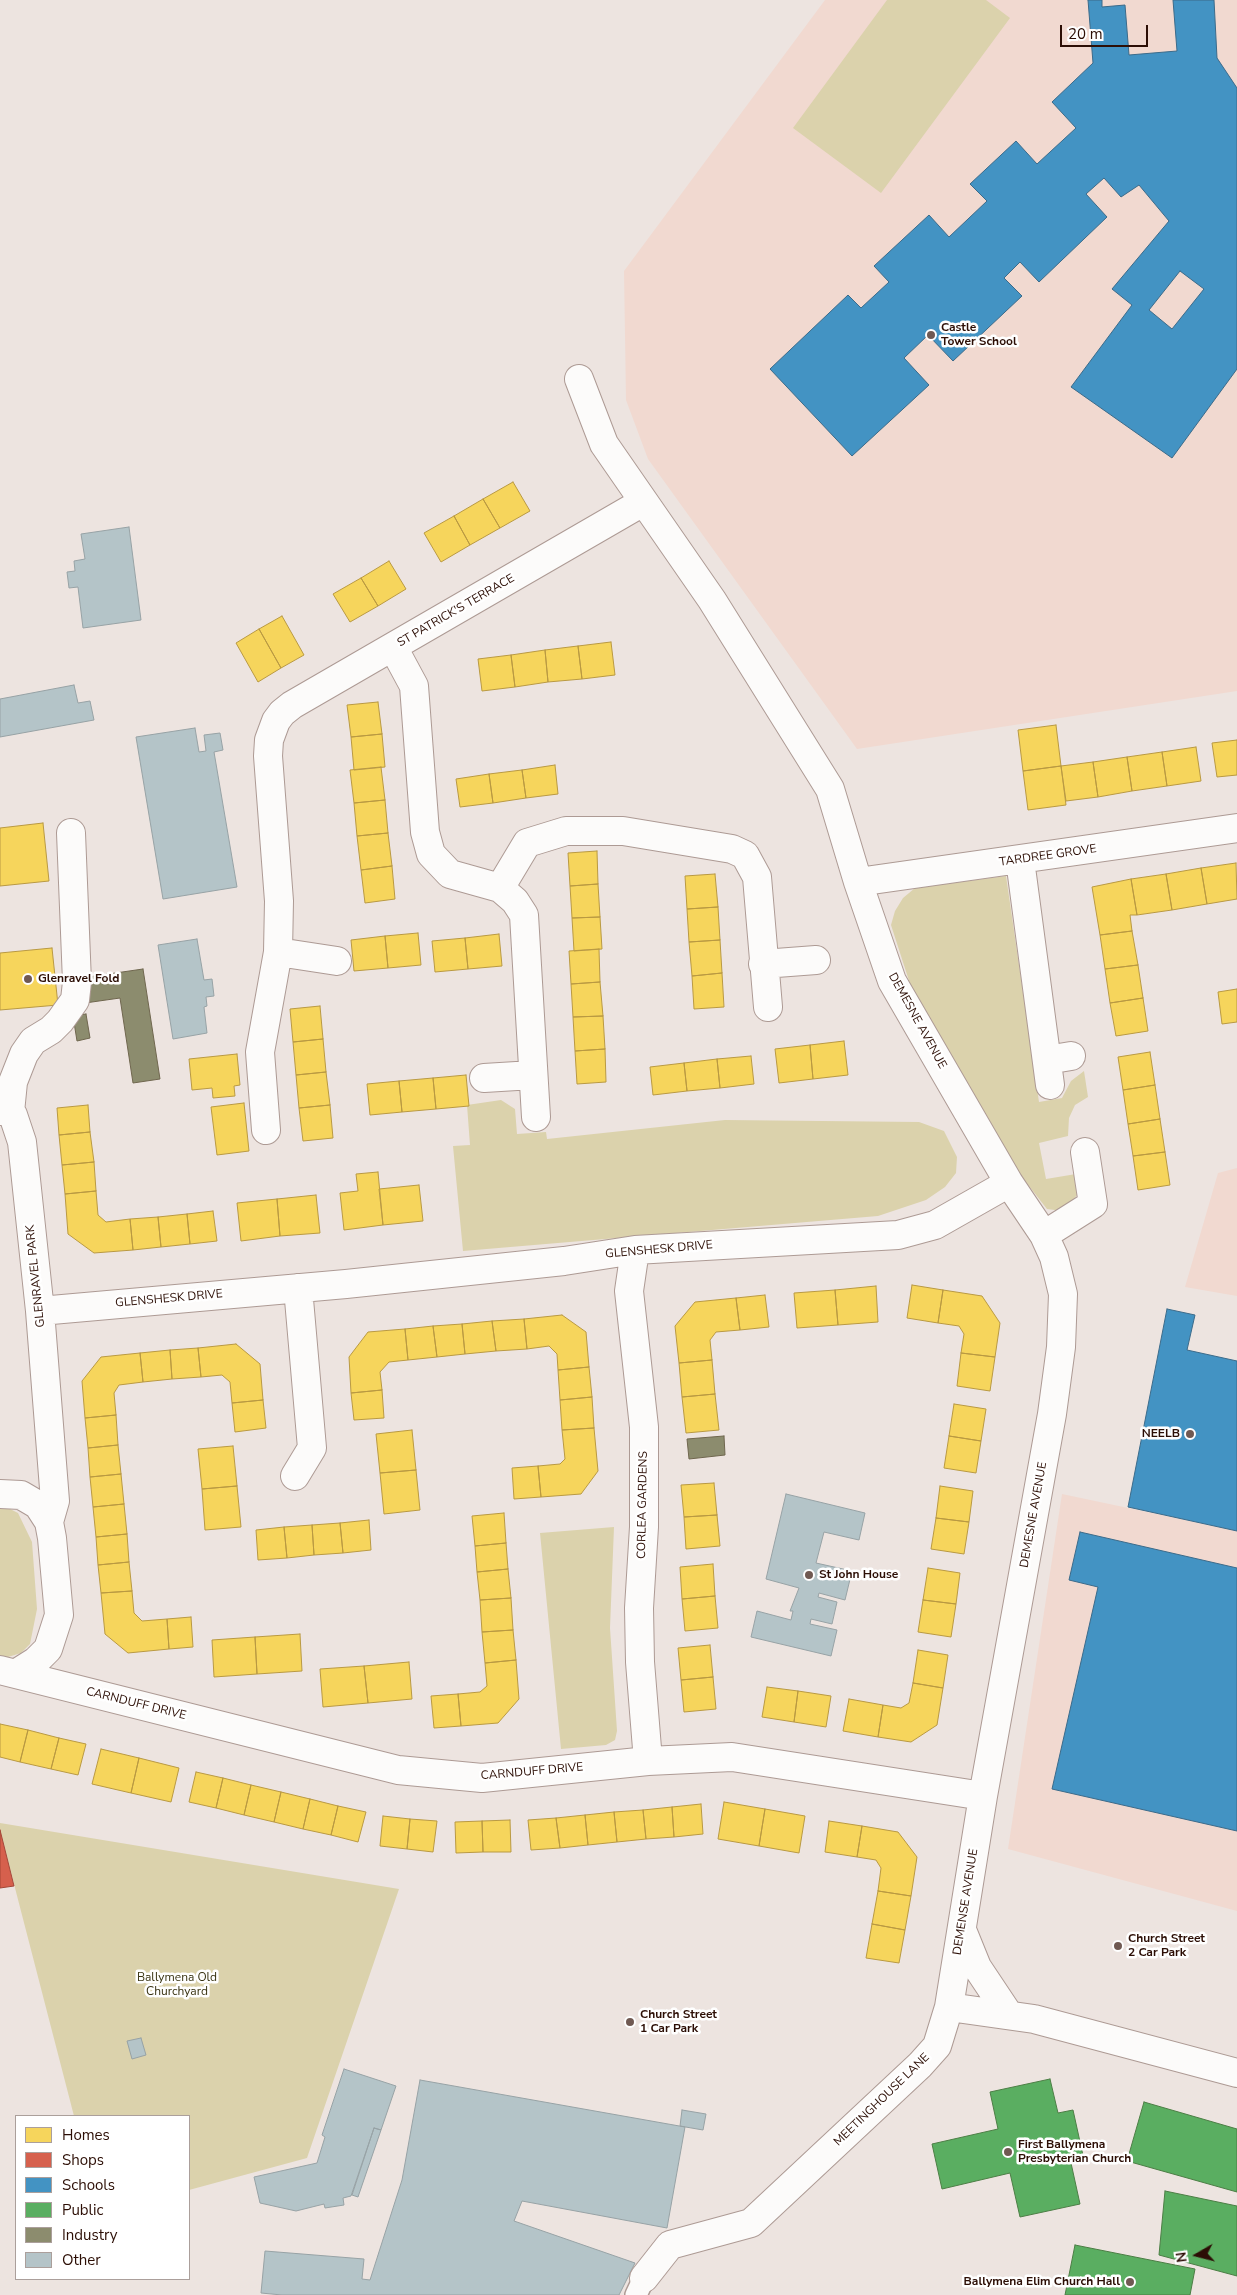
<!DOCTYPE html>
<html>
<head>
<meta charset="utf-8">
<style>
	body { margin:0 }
	#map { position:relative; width:1237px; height:2295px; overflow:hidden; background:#ede4e0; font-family:"Nunito Sans",sans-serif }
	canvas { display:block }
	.legend { position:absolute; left:15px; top:2115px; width:175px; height:165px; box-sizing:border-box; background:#fff; border:1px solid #ab9f9b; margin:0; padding:6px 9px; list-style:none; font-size:15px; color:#2c0e05 }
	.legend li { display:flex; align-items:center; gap:10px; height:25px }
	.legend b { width:25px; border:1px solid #ab9f9b }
	.north { position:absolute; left:1172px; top:2230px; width:50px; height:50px; -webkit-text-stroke:4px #fff; paint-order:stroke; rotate:262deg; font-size:14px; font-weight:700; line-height:20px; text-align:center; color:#2c0e05 }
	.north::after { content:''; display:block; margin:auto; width:18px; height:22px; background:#2c0e05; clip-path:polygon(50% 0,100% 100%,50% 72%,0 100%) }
	.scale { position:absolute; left:1060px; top:25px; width:88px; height:22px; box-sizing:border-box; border:2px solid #2c0e05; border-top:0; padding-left:6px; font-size:15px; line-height:18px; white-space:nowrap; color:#2c0e05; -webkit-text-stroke:4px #fff; paint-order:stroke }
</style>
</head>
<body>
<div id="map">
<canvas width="1237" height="2295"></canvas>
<ul class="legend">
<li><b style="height:14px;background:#f6d55c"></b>Homes</li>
<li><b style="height:14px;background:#d6604d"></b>Shops</li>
<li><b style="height:14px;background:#4393c3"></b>Schools</li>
<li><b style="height:14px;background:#5aae61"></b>Public</li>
<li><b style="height:14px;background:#8c8c6e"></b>Industry</li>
<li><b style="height:14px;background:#b4c4c8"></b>Other</li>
</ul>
<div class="north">N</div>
<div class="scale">20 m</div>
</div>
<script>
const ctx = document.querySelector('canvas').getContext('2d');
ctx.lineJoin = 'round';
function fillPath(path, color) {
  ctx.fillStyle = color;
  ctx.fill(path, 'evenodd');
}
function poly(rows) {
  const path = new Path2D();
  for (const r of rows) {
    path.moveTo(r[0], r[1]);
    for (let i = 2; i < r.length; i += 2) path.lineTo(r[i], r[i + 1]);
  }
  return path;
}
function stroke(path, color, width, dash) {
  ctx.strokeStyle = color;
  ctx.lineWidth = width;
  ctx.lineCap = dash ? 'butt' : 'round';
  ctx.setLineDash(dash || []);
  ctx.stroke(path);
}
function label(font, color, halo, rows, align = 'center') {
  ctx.font = font + ' "Nunito Sans",sans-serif';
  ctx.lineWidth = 5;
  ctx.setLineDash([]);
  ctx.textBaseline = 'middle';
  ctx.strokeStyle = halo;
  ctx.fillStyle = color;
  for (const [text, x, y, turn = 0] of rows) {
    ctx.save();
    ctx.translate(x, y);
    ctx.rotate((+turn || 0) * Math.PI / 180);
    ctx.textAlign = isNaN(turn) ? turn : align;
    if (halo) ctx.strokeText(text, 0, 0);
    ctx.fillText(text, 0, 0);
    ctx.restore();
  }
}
const built = poly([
	[825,0,1237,0,1237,691,857,749,648,459,626,400,624,271],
	[1237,1168,1237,1296,1185,1287,1218,1173],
	[1062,1494,1237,1531,1237,1911,1008,1849]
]);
const green = poly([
	[887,0,986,0,1010,18,881,193,793,128],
	[1006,876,1039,1102,1062,1098,1071,1081,1084,1071,1088,1097,1075,1105,1069,1118,1068,1136,1039,1143,1046,1179,1076,1174,1078,1194,1063,1211,1047,1209,1011,1163,912,990,891,925,895,911,903,898,915,888],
	[501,1100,515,1109,517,1134,546,1132,547,1139,725,1120,919,1122,944,1131,957,1157,956,1173,945,1187,926,1200,878,1216,463,1251,453,1146,470,1145,467,1105],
	[0,1504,18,1513,32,1542,37,1609,30,1644,21,1653,8,1657,0,1657],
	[614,1527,610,1628,617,1731,615,1740,606,1745,561,1749,540,1533],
	[0,1823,399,1889,307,2158,189,2190,189,2116,74,2116,0,1830]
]);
const homes = poly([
	[513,482,530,511,500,528,483,499,513,482],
	[483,499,500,528,470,545,454,516,483,499],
	[454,516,470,545,441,562,424,533,454,516],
	[389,561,406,589,378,606,361,578,389,561],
	[361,578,378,606,350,622,333,594,361,578],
	[282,616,304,655,281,668,259,629,282,616],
	[259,629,281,668,258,682,236,643,259,629],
	[611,642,615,675,582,679,578,646,611,642],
	[578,646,582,679,548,682,545,650,578,646],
	[545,650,548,682,515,687,511,655,545,650],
	[511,655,515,687,482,691,478,659,511,655],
	[378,702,382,734,351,737,347,705,378,702],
	[1056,725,1061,766,1023,771,1018,730,1056,725],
	[382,734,385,767,354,770,351,737,382,734],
	[1237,740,1237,775,1217,777,1212,743,1237,740],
	[1196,747,1201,781,1167,786,1162,752,1196,747],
	[1162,752,1167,786,1132,791,1127,757,1162,752],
	[1127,757,1132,791,1098,797,1093,762,1127,757],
	[1093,762,1098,797,1066,801,1061,766,1093,762],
	[555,765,558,794,526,798,522,770,555,765],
	[1061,766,1066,805,1028,810,1023,771,1061,766],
	[381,767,385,800,354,803,350,770,381,767],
	[522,770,526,798,493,803,489,774,522,770],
	[489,774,493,803,460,807,456,779,489,774],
	[385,800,388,833,357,836,354,803,385,800],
	[43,823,49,881,0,886,0,828,43,823],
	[388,833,392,866,361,870,357,836,388,833],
	[597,851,598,884,570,886,568,853,597,851],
	[1236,863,1237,899,1207,904,1201,868,1236,863],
	[392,866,395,899,365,903,361,870,392,866],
	[1201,868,1207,904,1172,910,1166,874,1201,868],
	[715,874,718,907,687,909,685,876,715,874],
	[1166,874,1172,910,1137,915,1131,879,1166,874],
	[1131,879,1137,915,1130,915,1132,931,1100,935,1092,887,1131,879],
	[598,884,600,917,572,918,570,886,598,884],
	[718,907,720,940,689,942,687,909,718,907],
	[600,917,602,949,574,951,572,918,600,917],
	[1132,931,1138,965,1105,969,1100,935,1132,931],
	[418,933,421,965,388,968,385,936,418,933],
	[499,934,502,966,468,969,465,938,499,934],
	[385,936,388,968,354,971,351,940,385,936],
	[465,938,468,969,435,972,432,941,465,938],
	[720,940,722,973,692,976,689,942,720,940],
	[52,948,58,1005,0,1010,0,953,52,948],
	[599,949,600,982,571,984,569,951,599,949],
	[1138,965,1143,998,1110,1003,1105,969,1138,965],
	[722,973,724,1007,694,1009,692,976,722,973],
	[600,982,603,1016,573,1017,571,984,600,982],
	[1237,989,1237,1022,1222,1024,1218,992,1237,989],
	[1143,998,1148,1031,1116,1036,1110,1003,1143,998],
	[320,1006,323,1039,293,1042,290,1009,320,1006],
	[603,1016,605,1049,575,1051,573,1017,603,1016],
	[323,1039,326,1072,296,1075,293,1042,323,1039],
	[844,1041,848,1075,813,1079,810,1045,844,1041],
	[810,1045,813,1079,779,1083,775,1049,810,1045],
	[605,1049,606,1082,577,1084,575,1051,605,1049],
	[1150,1052,1155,1085,1123,1090,1118,1057,1150,1052],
	[237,1054,240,1085,234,1086,235,1096,213,1098,212,1088,192,1090,189,1059,237,1054],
	[751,1056,754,1084,720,1088,717,1059,751,1056],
	[717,1059,720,1088,687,1091,684,1063,717,1059],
	[684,1063,687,1091,653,1095,650,1067,684,1063],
	[326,1072,330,1105,299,1108,296,1075,326,1072],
	[466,1075,469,1106,436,1109,433,1078,466,1075],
	[433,1078,436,1109,402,1112,399,1081,433,1078],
	[399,1081,402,1112,370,1115,367,1084,399,1081],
	[1155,1085,1160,1119,1128,1124,1123,1090,1155,1085],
	[244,1103,249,1151,217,1155,211,1107,244,1103],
	[88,1105,90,1132,59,1135,57,1108,88,1105],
	[330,1105,333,1138,303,1141,299,1108,330,1105],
	[1160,1119,1165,1152,1133,1156,1128,1124,1160,1119],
	[90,1132,94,1162,62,1165,59,1135,90,1132],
	[1165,1152,1170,1185,1138,1190,1133,1156,1165,1152],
	[94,1162,96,1191,65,1194,62,1165,94,1162],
	[378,1172,383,1225,344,1230,340,1193,358,1191,356,1174,378,1172],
	[419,1185,423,1221,383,1225,379,1189,419,1185],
	[96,1191,98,1215,106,1222,130,1219,133,1250,94,1253,68,1234,65,1194,96,1191],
	[316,1195,320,1233,280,1236,277,1199,316,1195],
	[277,1199,280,1236,241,1241,237,1203,277,1199],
	[213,1211,217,1241,190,1244,187,1214,213,1211],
	[187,1214,190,1244,161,1247,158,1217,187,1214],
	[158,1217,161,1247,133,1250,130,1219,158,1217],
	[912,1285,943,1290,938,1323,907,1318,912,1285],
	[876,1286,878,1322,838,1325,835,1290,876,1286],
	[835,1290,838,1325,797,1328,794,1293,835,1290],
	[943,1290,982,1296,1000,1323,995,1357,961,1353,964,1334,959,1326,938,1323,943,1290],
	[765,1295,769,1327,740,1330,736,1298,765,1295],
	[736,1298,740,1330,716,1332,710,1340,712,1360,679,1363,675,1326,695,1302,736,1298],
	[562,1315,586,1332,589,1367,558,1370,557,1354,549,1346,527,1349,524,1319,562,1315],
	[524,1319,527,1349,496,1351,492,1321,524,1319],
	[492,1321,496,1351,465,1354,462,1324,492,1321],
	[462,1324,465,1354,437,1357,433,1326,462,1324],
	[433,1326,437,1357,408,1360,405,1329,433,1326],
	[405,1329,408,1360,389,1362,380,1372,382,1390,351,1393,349,1357,368,1332,405,1329],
	[236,1344,260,1364,263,1400,232,1403,230,1382,222,1375,201,1377,198,1348,236,1344],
	[198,1348,201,1377,172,1379,170,1350,198,1348],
	[170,1350,172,1379,143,1382,140,1353,170,1350],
	[140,1353,143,1382,119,1385,114,1393,116,1415,85,1418,82,1381,101,1357,140,1353],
	[961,1353,995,1357,990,1391,957,1386,961,1353],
	[712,1360,715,1394,682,1397,679,1363,712,1360],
	[589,1367,592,1397,560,1400,558,1370,589,1367],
	[382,1390,384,1418,354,1420,351,1393,382,1390],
	[715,1394,719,1430,686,1433,682,1397,715,1394],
	[592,1397,594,1428,562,1430,560,1400,592,1397],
	[263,1400,266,1428,235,1432,232,1403,263,1400],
	[954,1404,986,1409,981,1441,949,1436,954,1404],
	[116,1415,118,1445,88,1448,85,1418,116,1415],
	[594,1428,598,1471,581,1494,541,1497,538,1466,560,1464,565,1459,562,1430,594,1428],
	[412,1430,416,1470,380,1473,376,1434,412,1430],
	[949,1436,981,1441,976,1473,944,1468,949,1436],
	[118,1445,121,1474,90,1477,88,1448,118,1445],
	[233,1446,237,1486,202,1489,198,1449,233,1446],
	[538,1466,541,1497,514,1499,512,1468,538,1466],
	[416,1470,420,1510,384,1514,380,1473,416,1470],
	[121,1474,124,1504,93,1507,90,1477,121,1474],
	[714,1483,717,1515,684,1517,681,1485,714,1483],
	[237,1486,241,1527,205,1530,202,1489,237,1486],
	[940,1486,973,1491,969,1522,936,1518,940,1486],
	[124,1504,127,1534,96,1537,93,1507,124,1504],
	[504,1513,506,1543,475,1546,472,1516,504,1513],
	[717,1515,720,1546,686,1549,684,1517,717,1515],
	[936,1518,969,1522,964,1554,931,1549,936,1518],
	[369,1520,371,1550,343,1553,340,1523,369,1520],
	[340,1523,343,1553,314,1555,312,1525,340,1523],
	[312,1525,314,1555,287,1558,284,1527,312,1525],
	[284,1527,287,1558,258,1560,256,1530,284,1527],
	[127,1534,129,1562,98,1565,96,1537,127,1534],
	[506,1543,508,1569,477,1572,475,1546,506,1543],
	[129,1562,132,1591,101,1593,98,1565,129,1562],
	[713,1564,715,1596,682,1599,680,1567,713,1564],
	[928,1568,960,1573,956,1604,923,1600,928,1568],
	[508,1569,511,1598,480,1600,477,1572,508,1569],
	[132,1591,134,1613,142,1621,167,1619,169,1649,128,1653,105,1634,101,1593,132,1591],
	[715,1596,718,1628,685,1631,682,1599,715,1596],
	[511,1598,513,1630,482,1632,480,1600,511,1598],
	[923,1600,956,1604,951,1637,918,1632,923,1600],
	[191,1617,193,1647,169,1649,167,1619,191,1617],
	[513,1630,516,1660,485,1663,482,1632,513,1630],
	[300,1634,302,1671,257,1674,255,1637,300,1634],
	[255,1637,257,1674,214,1677,212,1640,255,1637],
	[710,1645,713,1677,681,1680,678,1648,710,1645],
	[918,1650,948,1655,943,1688,913,1683,918,1650],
	[516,1660,519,1699,498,1723,461,1726,458,1694,480,1692,487,1686,485,1663,516,1660],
	[409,1662,412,1699,368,1703,364,1666,409,1662],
	[364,1666,368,1703,323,1707,320,1669,364,1666],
	[713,1677,716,1709,684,1712,681,1680,713,1677],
	[913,1683,943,1688,937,1725,911,1742,878,1737,883,1705,901,1708,909,1703,913,1683],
	[767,1687,798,1691,794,1722,762,1717,767,1687],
	[798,1691,831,1696,826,1727,794,1722,798,1691],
	[458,1694,461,1726,434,1728,431,1696,458,1694],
	[849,1699,883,1705,878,1737,843,1731,849,1699],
	[0,1724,28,1730,20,1762,0,1757,0,1724],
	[28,1730,59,1738,51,1769,20,1762,28,1730],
	[59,1738,86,1744,78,1775,51,1769,59,1738],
	[101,1749,139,1758,131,1793,92,1784,101,1749],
	[139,1758,179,1768,171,1802,131,1793,139,1758],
	[196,1772,223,1778,216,1808,189,1802,196,1772],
	[223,1778,251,1785,244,1815,216,1808,223,1778],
	[251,1785,281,1792,274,1822,244,1815,251,1785],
	[281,1792,310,1799,303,1829,274,1822,281,1792],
	[310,1799,338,1806,331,1835,303,1829,310,1799],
	[724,1802,765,1809,759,1846,718,1839,724,1802],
	[701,1804,703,1834,674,1837,672,1807,701,1804],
	[338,1806,366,1812,358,1842,331,1835,338,1806],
	[672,1807,674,1837,646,1839,643,1810,672,1807],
	[765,1809,805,1816,799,1853,759,1846,765,1809],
	[643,1810,646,1839,617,1842,614,1812,643,1810],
	[614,1812,617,1842,588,1845,585,1815,614,1812],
	[585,1815,588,1845,560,1848,556,1818,585,1815],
	[383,1816,410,1819,407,1849,380,1846,383,1816],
	[556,1818,560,1848,531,1850,528,1820,556,1818],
	[410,1819,437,1821,433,1852,407,1849,410,1819],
	[510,1820,511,1852,483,1852,482,1821,510,1820],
	[482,1821,483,1852,456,1853,455,1822,482,1821],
	[829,1821,862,1826,857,1857,825,1852,829,1821],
	[862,1826,898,1832,917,1857,911,1896,878,1891,881,1868,876,1860,857,1857,862,1826],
	[878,1891,911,1896,905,1930,872,1924,878,1891],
	[872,1924,905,1930,899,1963,866,1958,872,1924]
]);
const shops = poly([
	[0,1830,14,1886,0,1888,0,1830]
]);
const schools = poly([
	[1088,0,1102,0,1102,7,1125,5,1129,55,1177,51,1173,0,1214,0,1217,58,1237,88,1237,369,1172,458,1071,387,1132,305,1112,289,1169,221,1139,185,1121,197,1104,178,1086,194,1107,217,1039,282,1020,262,1004,278,1022,296,953,361,928,335,904,358,929,385,852,456,770,369,848,295,861,308,889,282,874,266,929,215,949,237,987,201,970,184,1016,141,1037,164,1076,128,1052,102,1093,63,1088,0],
	[1180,271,1204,289,1172,329,1149,310,1180,271],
	[1167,1309,1195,1315,1187,1350,1237,1361,1237,1531,1128,1507,1167,1309],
	[1080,1532,1237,1568,1237,1831,1052,1789,1098,1587,1069,1580,1080,1532]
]);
const public = poly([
	[1050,2079,1058,2113,1073,2110,1084,2160,1071,2163,1080,2204,1020,2217,1010,2173,942,2189,932,2144,998,2129,990,2092,1050,2079],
	[1144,2102,1237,2129,1237,2192,1127,2161,1144,2102],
	[1165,2191,1237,2206,1237,2276,1159,2255,1165,2191],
	[1075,2245,1195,2269,1190,2295,1065,2295,1075,2245]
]);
const industry = poly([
	[143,969,160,1079,133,1083,120,998,85,1003,81,978,143,969],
	[86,1014,90,1038,77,1041,73,1016,86,1014],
	[724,1436,725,1455,689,1459,687,1439,724,1436]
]);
const building = poly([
	[129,527,141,620,83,628,78,587,69,588,67,572,75,571,74,561,85,559,81,534,129,527],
	[74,685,78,703,90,701,94,720,0,737,0,699,74,685],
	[195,728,199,752,206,751,204,735,220,733,223,750,214,752,237,887,163,899,136,737,195,728],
	[197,939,204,980,212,979,214,996,206,997,207,1006,204,1007,207,1033,173,1039,158,945,197,939],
	[786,1494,865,1513,859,1540,824,1532,816,1563,852,1571,845,1600,819,1593,818,1597,837,1602,832,1624,811,1619,810,1624,837,1630,831,1656,751,1637,757,1611,791,1620,793,1611,790,1611,799,1588,766,1579,786,1494],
	[141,2038,146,2055,132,2059,127,2041,141,2038],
	[344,2069,396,2086,381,2130,374,2128,351,2196,343,2198,344,2205,325,2208,324,2204,296,2211,260,2203,254,2177,317,2163,325,2137,322,2135,344,2069],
	[420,2080,685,2127,667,2228,522,2201,514,2221,635,2263,619,2295,282,2295,261,2293,265,2251,364,2259,362,2279,370,2280,402,2180,420,2080],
	[682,2110,706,2114,703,2130,680,2126,682,2110],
	[374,2128,381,2130,358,2197,352,2195,374,2128]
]);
const pedestrian = poly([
	[636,2295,644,2278]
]);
const minor = poly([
	[579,379,604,444,712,600,830,789,858,882,892,981,1009,1183,1044,1235,1054,1257,1063,1294,1061,1347,1052,1414,983,1796,949,2007,937,2046,920,2065,751,2223,670,2245,644,2278],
	[393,647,414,686,425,832,431,854,450,874,500,888,515,901,524,915,536,1117],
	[1020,860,1050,1085],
	[858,882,1237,828],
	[500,888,527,843,566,831,623,831,732,849,745,855,757,877,768,1007],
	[278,952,337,961],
	[763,964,816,960],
	[1047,1060,1071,1056],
	[484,1078,533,1075],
	[0,1111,6,1111,13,1115,22,1142,40,1311,55,1501,49,1522,52,1538,59,1615,48,1649,36,1661,17,1673],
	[10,1112,13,1082,24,1054,33,1041,51,1030,60,1021,75,1000,77,982,71,833],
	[266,1130,260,1052,278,952,279,901,268,756,269,740,276,721,282,713,292,705,643,502],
	[1044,1235,1093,1204,1085,1152],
	[635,1250,629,1291,644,1427,644,1527,639,1608,640,1662,648,1761],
	[40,1311,346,1284,564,1261,635,1250,898,1235,935,1225,1009,1183],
	[295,1476,312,1448,298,1288],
	[0,1494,21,1495,38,1505,49,1522],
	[0,1670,398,1770,482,1778,648,1761,732,1757,983,1796],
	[962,1930,977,1967,1009,2015],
	[949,2007,1034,2019,1237,2073]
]);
const markers = [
	[931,335,5,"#705952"],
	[28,979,5,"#705952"],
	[1190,1434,5,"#705952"],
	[809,1575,5,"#705952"],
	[1118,1946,5,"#705952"],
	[630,2022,5,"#705952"],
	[1008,2152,5,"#705952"],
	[1130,2282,5,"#705952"]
];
const poiNames = [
	["Castle",941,328],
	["Tower School",941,342],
	["Glenravel Fold",38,979],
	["NEELB",1180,1434,"right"],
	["St John House",819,1575],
	["Church Street",1128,1939],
	["2 Car Park",1128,1953],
	["Church Street",640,2015],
	["1 Car Park",640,2029],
	["First Ballymena",1018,2145],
	["Presbyterian Church",1018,2159],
	["Ballymena Elim Church Hall",1120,2282,"right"]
];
const streetNames = [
	["ST PATRICK'S TERRACE",456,611,-30],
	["TARDREE GROVE",1048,856,-8],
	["DEMESNE AVENUE",917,1021,61],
	["GLENSHESK DRIVE",659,1250,-5],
	["GLENRAVEL PARK",36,1276,-96],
	["GLENSHESK DRIVE",169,1299,-5],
	["CORLEA GARDENS",643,1505,-89],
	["DEMESNE AVENUE",1034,1515,-80],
	["CARNDUFF DRIVE",136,1704,14],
	["CARNDUFF DRIVE",532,1772,-5],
	["DEMENSE AVENUE",966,1902,-81],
	["MEETINGHOUSE LANE",882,2100,-44]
];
const parkNames = [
	["Ballymena Old",177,1978],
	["Churchyard",177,1992]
];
fillPath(built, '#f1d9d0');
fillPath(green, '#dbd2ac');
fillPath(homes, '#f6d55c');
stroke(homes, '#b99942', 1);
fillPath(shops, '#d6604d');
stroke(shops, '#a34737', 1);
fillPath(schools, '#4393c3');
stroke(schools, '#3c6b8a', 1);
fillPath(public, '#5aae61');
stroke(public, '#4c7e45', 1);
fillPath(industry, '#8c8c6e');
stroke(industry, '#6f664e', 1);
fillPath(building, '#b4c4c8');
stroke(building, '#97a2a5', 1);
stroke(pedestrian, '#ad9a94', 24);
stroke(minor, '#ad9a94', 30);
stroke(pedestrian, '#fcfbfa', 21);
stroke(minor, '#fcfbfa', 28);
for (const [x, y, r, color] of markers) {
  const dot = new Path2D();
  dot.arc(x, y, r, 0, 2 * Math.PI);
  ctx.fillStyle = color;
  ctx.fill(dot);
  stroke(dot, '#fff', 2);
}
label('bold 12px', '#2c0e05', '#fff', poiNames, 'left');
label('12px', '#2c0e05', '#fff', streetNames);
label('12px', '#393312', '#fff', parkNames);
</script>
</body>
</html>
